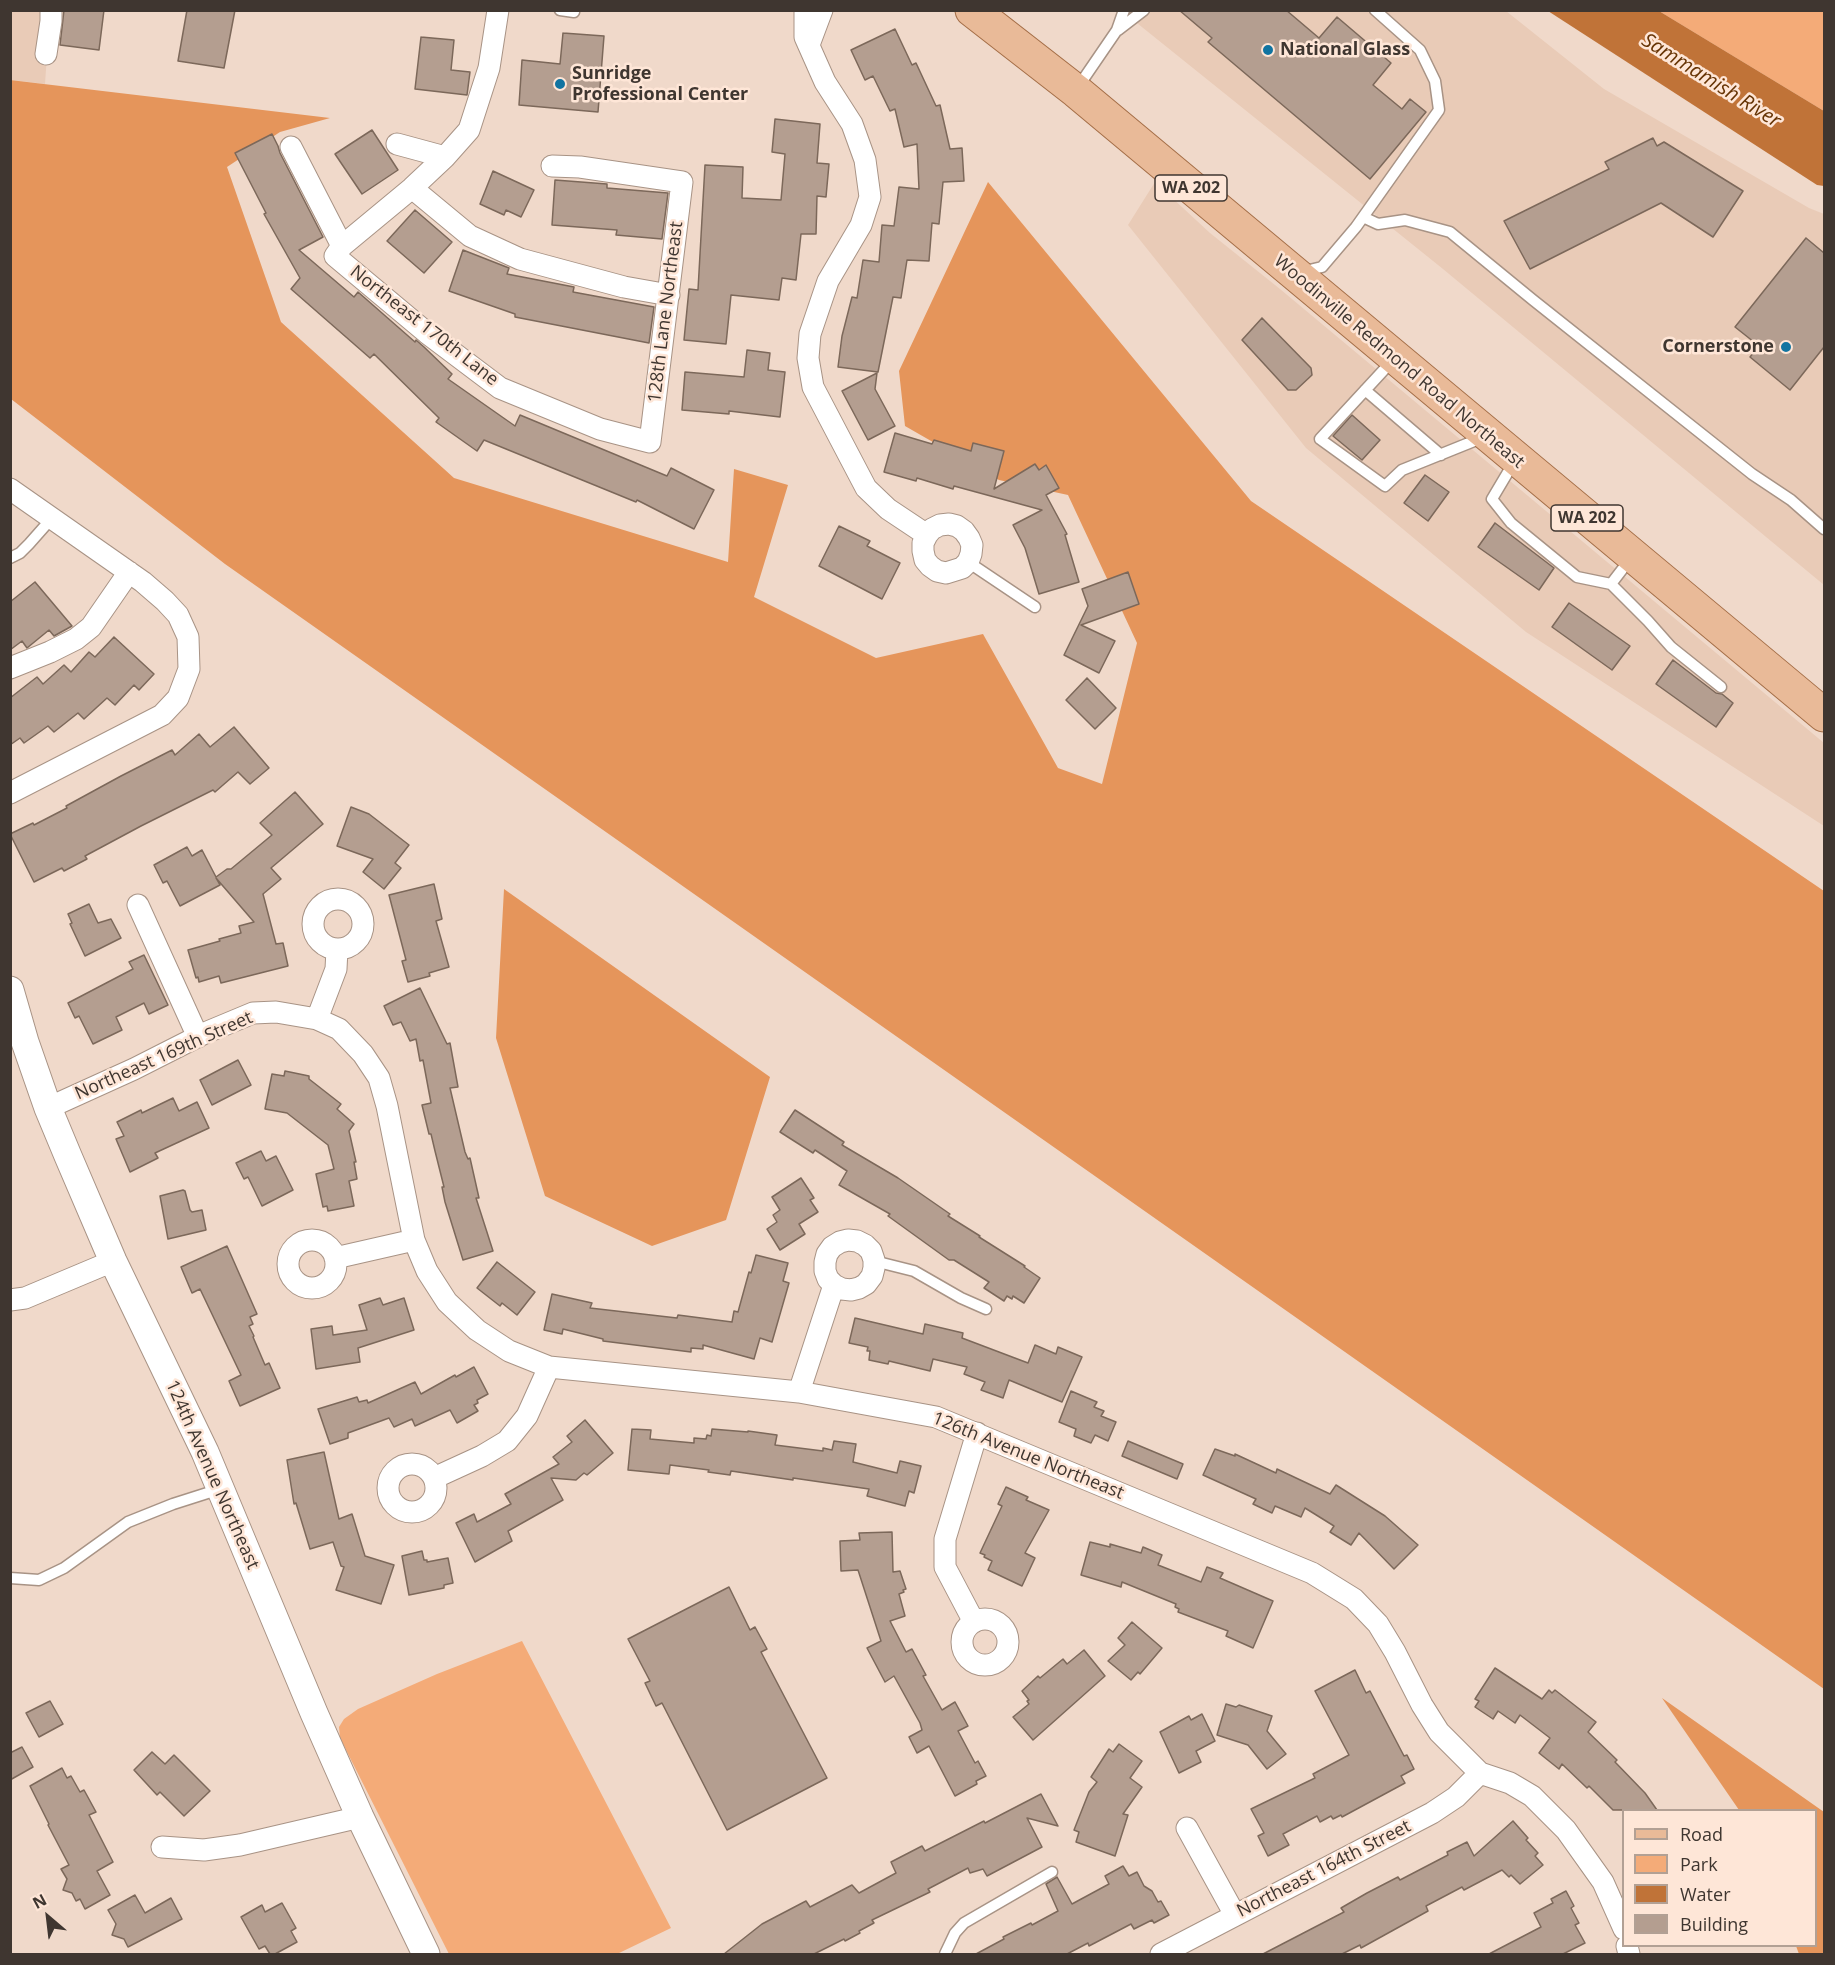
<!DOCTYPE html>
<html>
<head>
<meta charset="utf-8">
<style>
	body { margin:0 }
	#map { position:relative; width:1835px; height:1965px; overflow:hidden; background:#f0d9ca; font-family:"Open Sans",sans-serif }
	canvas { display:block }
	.frame { position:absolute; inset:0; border:12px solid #3f3630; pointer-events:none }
	.legend { position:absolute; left:1622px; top:1809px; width:195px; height:138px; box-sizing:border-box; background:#fee6d7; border:2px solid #b2a094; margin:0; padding:8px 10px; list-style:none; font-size:18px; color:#3f3630 }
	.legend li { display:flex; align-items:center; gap:12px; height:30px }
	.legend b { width:30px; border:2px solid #b2a094 }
	.north { position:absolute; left:18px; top:1887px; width:60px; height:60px; -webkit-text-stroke:4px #fee6d7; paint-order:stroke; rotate:332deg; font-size:16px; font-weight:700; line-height:24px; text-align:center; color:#3f3630 }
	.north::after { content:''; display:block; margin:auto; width:21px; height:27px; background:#3f3630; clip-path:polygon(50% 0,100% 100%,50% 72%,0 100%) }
</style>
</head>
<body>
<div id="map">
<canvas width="1835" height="1965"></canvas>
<div class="frame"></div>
<ul class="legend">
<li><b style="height:8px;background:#e9ba98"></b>Road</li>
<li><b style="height:16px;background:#f4ab78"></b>Park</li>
<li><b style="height:16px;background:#c07338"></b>Water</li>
<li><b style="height:16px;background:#b49e90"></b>Building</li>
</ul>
<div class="north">N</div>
</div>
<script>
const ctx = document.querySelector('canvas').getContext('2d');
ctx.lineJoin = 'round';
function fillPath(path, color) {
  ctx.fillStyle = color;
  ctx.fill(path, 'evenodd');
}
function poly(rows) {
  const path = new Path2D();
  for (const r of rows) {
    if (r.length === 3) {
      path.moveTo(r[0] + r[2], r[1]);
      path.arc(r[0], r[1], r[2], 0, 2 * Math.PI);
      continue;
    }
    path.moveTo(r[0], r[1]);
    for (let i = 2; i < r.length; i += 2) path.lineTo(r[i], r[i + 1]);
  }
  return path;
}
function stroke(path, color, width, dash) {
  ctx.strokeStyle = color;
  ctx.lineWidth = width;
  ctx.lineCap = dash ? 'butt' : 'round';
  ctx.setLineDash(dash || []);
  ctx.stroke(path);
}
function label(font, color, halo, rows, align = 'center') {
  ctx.font = font + ' "Open Sans",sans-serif';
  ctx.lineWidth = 5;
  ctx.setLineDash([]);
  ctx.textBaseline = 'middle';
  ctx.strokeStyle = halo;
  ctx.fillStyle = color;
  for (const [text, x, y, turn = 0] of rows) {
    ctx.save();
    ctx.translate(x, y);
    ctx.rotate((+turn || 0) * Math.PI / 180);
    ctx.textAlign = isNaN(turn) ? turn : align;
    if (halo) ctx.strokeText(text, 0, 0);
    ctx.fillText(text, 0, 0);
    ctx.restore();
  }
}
const built = poly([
	[11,11,50,11,45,84,11,80],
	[1122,11,1506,11,1604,89,1809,208,1824,214,1824,585,1443,269],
	[1155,182,1210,233,1280,289,1824,743,1824,826,1526,632,1306,448,1128,225]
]);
const green = poly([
	[1659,11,1824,11,1824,111],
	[522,1641,671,1928,617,1954,449,1954,340,1738,339,1727,344,1719,358,1709,437,1674]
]);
const forest = poly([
	[10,80,330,118,280,132,227,167,281,322,454,478,728,562,734,469,788,485,754,597,876,658,983,634,1058,768,1102,784,1137,643,1068,495,999,480,905,426,899,371,988,182,1251,501,1824,891,1824,1689,225,564,11,399],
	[504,889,770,1077,726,1220,652,1246,545,1196,496,1038],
	[1662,1698,1824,1812,1824,1954,1799,1954,1796,1946,1816,1946,1816,1810,1739,1810]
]);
const water = poly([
	[1548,11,1659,11,1824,111,1824,186,1817,185]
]);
const building = poly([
	[64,10,104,10,99,50,60,45,64,10],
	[187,10,235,10,224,68,178,61,187,10],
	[1179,10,1286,10,1319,38,1337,17,1391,63,1373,85,1402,109,1410,99,1426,112,1370,179,1208,42,1212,38,1179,10],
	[895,29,912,65,916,63,936,106,940,105,950,149,962,148,964,181,943,182,939,224,932,223,929,261,907,260,901,298,893,297,878,372,838,367,842,336,852,297,857,298,863,260,879,262,882,225,894,226,899,187,919,189,917,144,904,147,895,109,890,111,873,76,865,80,851,50,895,29],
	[563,33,604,36,598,112,519,105,522,60,560,64,563,33],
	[421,37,454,40,451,70,470,72,467,95,415,89,421,37],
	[775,119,820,124,817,163,829,164,826,197,817,196,816,234,801,234,796,280,782,278,779,300,731,295,726,344,684,340,689,289,698,290,705,165,743,167,742,198,781,200,785,154,772,152,775,119],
	[372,130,398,170,362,194,335,154,372,130],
	[272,134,278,146,280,153,323,237,299,250,354,297,358,292,415,342,416,340,424,347,452,374,448,379,515,426,520,415,667,476,671,468,714,490,694,529,637,500,636,502,484,440,477,451,436,422,439,418,374,354,370,358,291,289,300,278,264,214,266,213,235,153,272,134],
	[1653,138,1657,146,1664,142,1743,191,1713,237,1661,203,1530,269,1504,221,1609,169,1605,162,1653,138],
	[493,171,534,190,521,217,506,210,504,215,480,204,493,171],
	[555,180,607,184,607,188,668,193,662,239,616,235,617,230,552,225,555,180],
	[415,210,452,242,424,273,387,241,415,210],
	[1806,238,1824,253,1824,347,1790,390,1750,357,1759,346,1735,327,1806,238],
	[463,250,509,268,507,274,574,287,573,292,654,307,649,343,515,317,515,314,449,291,463,250],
	[1262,318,1311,368,1312,375,1296,390,1288,390,1242,340,1262,318],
	[747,350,770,353,768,370,785,372,780,417,729,411,729,414,682,410,685,372,744,377,747,350],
	[877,373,875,389,895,426,868,440,842,391,877,373],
	[1352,415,1380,440,1362,460,1333,436,1352,415],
	[895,433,932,444,934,440,971,451,973,443,1004,451,994,489,1035,464,1039,470,1046,465,1059,488,1046,495,1067,534,1065,535,1079,582,1039,594,1025,548,1013,525,1042,510,954,486,953,489,917,478,916,481,884,472,895,433],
	[1425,475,1449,492,1428,521,1404,503,1425,475],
	[1495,523,1554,568,1539,590,1478,547,1495,523],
	[839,526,870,541,867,546,900,563,882,599,819,566,839,526],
	[1128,572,1139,604,1081,625,1115,641,1099,673,1064,655,1088,606,1082,589,1128,572],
	[35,582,72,626,54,636,49,630,27,648,22,641,10,650,10,602,35,582],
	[1569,603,1630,646,1612,670,1552,627,1569,603],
	[114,637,154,674,139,690,134,685,115,705,107,698,84,719,78,713,54,732,48,726,24,743,20,738,10,745,10,698,37,677,43,684,64,665,71,672,89,652,95,657,114,637],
	[1673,660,1716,693,1722,694,1733,703,1716,727,1656,684,1673,660],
	[1087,678,1116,708,1095,729,1066,700,1087,678],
	[234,727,269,768,250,784,238,772,215,792,213,790,141,826,85,856,87,859,64,871,62,868,34,882,10,834,33,823,34,825,67,808,66,806,121,776,172,750,175,755,199,734,210,747,234,727],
	[295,792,323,824,271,868,281,879,263,894,276,944,283,943,288,966,221,983,219,976,199,982,198,977,196,978,188,950,220,941,219,939,241,933,239,926,254,922,216,878,220,885,180,906,167,881,163,883,154,865,187,847,192,856,202,850,216,877,227,869,231,869,272,835,260,823,295,792],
	[351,807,369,814,409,845,395,863,401,868,384,889,363,872,373,859,337,846,351,807],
	[434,884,442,919,436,921,449,967,429,973,430,976,408,982,402,961,406,960,389,895,434,884],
	[89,904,98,923,111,919,121,938,85,956,70,924,72,923,68,914,89,904],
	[144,955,168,1005,149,1014,144,1003,116,1017,122,1030,93,1044,79,1016,75,1018,68,1003,133,969,129,962,144,955],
	[420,988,447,1044,450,1043,458,1087,450,1088,465,1152,468,1159,470,1158,479,1198,476,1198,493,1251,463,1260,445,1202,442,1187,444,1187,435,1151,431,1134,429,1134,422,1105,431,1103,423,1060,420,1061,416,1039,410,1041,401,1022,393,1025,384,1006,420,988],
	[238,1060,251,1085,212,1105,200,1080,238,1060],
	[285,1071,309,1076,309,1079,341,1104,337,1109,354,1124,349,1131,356,1162,354,1162,357,1179,349,1181,354,1206,328,1211,327,1206,323,1207,316,1174,334,1169,328,1145,287,1113,265,1109,272,1074,284,1076,285,1071],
	[173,1098,179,1111,197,1102,209,1128,155,1153,158,1158,130,1172,116,1139,124,1136,117,1122,141,1110,142,1113,173,1098],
	[795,1110,844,1142,842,1145,898,1178,950,1214,948,1216,980,1236,979,1237,1025,1266,1024,1267,1040,1278,1024,1303,1013,1296,1012,1299,1007,1296,1004,1301,984,1288,989,1282,954,1260,949,1260,888,1216,890,1214,839,1185,847,1171,815,1150,813,1153,780,1132,795,1110],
	[261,1151,266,1161,276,1156,293,1190,262,1206,248,1177,244,1179,236,1163,261,1151],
	[801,1178,814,1198,810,1200,818,1212,799,1224,805,1234,780,1250,767,1229,777,1222,773,1215,780,1210,772,1197,801,1178],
	[183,1190,185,1191,190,1210,192,1212,202,1210,206,1230,168,1239,160,1196,183,1190],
	[227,1246,257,1314,250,1317,253,1324,249,1326,254,1336,253,1337,265,1365,269,1363,280,1388,240,1406,229,1381,241,1375,200,1289,192,1293,181,1267,227,1246],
	[756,1255,788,1263,783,1281,789,1283,772,1342,760,1338,754,1359,703,1345,703,1349,691,1348,691,1352,603,1341,603,1339,563,1329,562,1334,544,1330,552,1294,592,1303,590,1308,677,1318,678,1315,732,1322,734,1311,738,1312,749,1272,751,1273,756,1255],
	[497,1262,535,1292,517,1315,502,1303,500,1306,477,1288,497,1262],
	[380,1298,383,1305,404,1298,414,1330,358,1348,360,1362,316,1369,311,1329,332,1326,333,1335,367,1330,359,1305,380,1298],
	[855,1318,923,1334,925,1324,963,1333,962,1338,1028,1363,1035,1345,1056,1354,1058,1347,1082,1357,1062,1402,1009,1380,1003,1398,981,1390,985,1382,964,1374,967,1367,933,1359,930,1371,889,1361,888,1364,869,1360,870,1351,867,1351,868,1347,849,1343,855,1318],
	[474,1367,488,1394,477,1400,478,1403,474,1405,478,1411,457,1423,450,1410,415,1426,412,1419,394,1427,389,1418,348,1433,348,1438,330,1444,318,1409,357,1397,359,1402,367,1400,368,1403,415,1382,421,1394,455,1375,456,1377,474,1367],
	[1071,1391,1097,1402,1094,1407,1104,1411,1101,1416,1116,1422,1108,1441,1095,1435,1091,1443,1074,1436,1076,1429,1059,1422,1071,1391],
	[585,1420,613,1453,587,1475,584,1473,576,1480,551,1478,563,1500,508,1531,512,1541,475,1562,456,1523,474,1514,477,1522,511,1504,505,1494,559,1464,553,1457,572,1442,567,1436,585,1420],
	[632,1429,651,1430,650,1439,694,1443,694,1438,706,1439,707,1435,711,1436,712,1429,748,1432,748,1431,777,1435,775,1445,823,1451,823,1448,832,1450,834,1441,856,1444,853,1462,897,1473,900,1461,921,1466,914,1493,909,1491,905,1506,867,1496,869,1489,793,1478,793,1480,731,1471,730,1475,708,1472,709,1470,670,1465,669,1474,628,1470,632,1429],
	[1128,1441,1183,1464,1177,1479,1122,1456,1128,1441],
	[1215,1449,1235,1456,1235,1454,1276,1473,1277,1469,1330,1494,1336,1485,1385,1516,1418,1545,1394,1569,1359,1533,1351,1545,1330,1532,1334,1526,1305,1508,1301,1517,1275,1506,1272,1513,1253,1504,1256,1499,1203,1475,1215,1449],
	[324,1452,339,1519,352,1514,365,1556,394,1565,381,1604,336,1590,344,1567,341,1566,333,1542,310,1549,296,1503,294,1504,287,1460,324,1452],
	[1006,1487,1028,1497,1026,1500,1049,1510,1025,1553,1035,1558,1022,1586,988,1570,992,1561,984,1557,985,1555,980,1553,1002,1506,998,1504,1006,1487],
	[892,1532,893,1572,900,1571,906,1589,903,1590,904,1592,899,1594,905,1616,890,1621,906,1652,912,1649,926,1675,923,1676,942,1710,955,1702,968,1726,958,1731,975,1763,978,1761,986,1776,976,1781,977,1784,955,1796,929,1746,917,1753,909,1737,922,1730,920,1723,894,1676,885,1682,867,1648,881,1641,858,1570,841,1571,840,1541,860,1540,859,1533,892,1532],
	[1090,1542,1110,1547,1110,1544,1141,1553,1143,1547,1162,1555,1158,1565,1201,1582,1207,1567,1223,1573,1220,1578,1273,1601,1253,1648,1226,1636,1228,1631,1178,1612,1179,1609,1175,1607,1176,1604,1122,1582,1121,1587,1081,1575,1090,1542],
	[422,1551,424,1560,427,1560,427,1562,448,1558,453,1583,444,1585,444,1588,409,1595,402,1556,422,1551],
	[729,1587,750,1630,755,1627,767,1649,761,1652,827,1778,727,1830,662,1703,656,1706,645,1683,650,1681,628,1639,729,1587],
	[1132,1622,1162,1648,1140,1674,1138,1672,1131,1680,1108,1661,1125,1645,1118,1638,1132,1622],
	[1084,1650,1105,1676,1033,1740,1013,1717,1029,1704,1027,1701,1029,1700,1022,1691,1038,1676,1040,1678,1063,1659,1067,1664,1084,1650],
	[1495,1668,1542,1699,1549,1690,1552,1693,1555,1690,1596,1722,1588,1732,1617,1760,1615,1762,1645,1793,1657,1810,1613,1810,1589,1786,1587,1788,1562,1764,1559,1769,1539,1753,1550,1738,1520,1715,1515,1723,1498,1711,1493,1719,1475,1707,1479,1701,1475,1699,1495,1668],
	[1355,1670,1366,1693,1370,1691,1404,1756,1407,1755,1414,1769,1401,1776,1405,1783,1342,1817,1341,1815,1333,1819,1331,1816,1320,1822,1317,1816,1283,1834,1289,1845,1268,1856,1258,1836,1264,1833,1251,1809,1315,1778,1313,1774,1349,1755,1315,1691,1355,1670],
	[50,1701,63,1724,39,1737,26,1713,50,1701],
	[1226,1704,1236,1707,1239,1705,1272,1716,1267,1731,1286,1754,1267,1769,1248,1745,1217,1735,1226,1704],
	[1202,1714,1215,1741,1196,1751,1201,1762,1179,1773,1160,1732,1189,1716,1191,1720,1202,1714],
	[1119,1744,1142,1761,1130,1778,1142,1787,1123,1814,1128,1815,1115,1856,1076,1842,1079,1832,1074,1830,1089,1792,1097,1782,1091,1777,1109,1749,1113,1752,1119,1744],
	[22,1747,33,1767,10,1780,10,1753,22,1747],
	[152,1752,165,1764,174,1755,210,1791,184,1816,160,1792,157,1795,134,1770,152,1752],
	[62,1768,67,1778,71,1776,80,1792,84,1790,96,1812,89,1815,113,1862,97,1871,110,1895,85,1909,80,1899,76,1901,72,1893,63,1890,67,1879,61,1869,69,1865,48,1825,49,1824,30,1786,62,1768],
	[1041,1794,1058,1826,1027,1818,1042,1847,987,1876,983,1869,970,1873,968,1868,928,1889,930,1892,872,1920,874,1923,859,1931,860,1933,845,1941,844,1939,814,1954,724,1954,762,1924,806,1901,810,1907,852,1885,859,1893,896,1873,891,1862,922,1846,925,1851,984,1821,985,1823,1041,1794],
	[1513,1821,1528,1838,1526,1840,1538,1853,1535,1856,1543,1865,1520,1884,1511,1875,1509,1877,1502,1870,1464,1890,1462,1887,1426,1906,1428,1911,1361,1948,1360,1945,1342,1954,1263,1954,1344,1912,1341,1908,1367,1893,1398,1877,1400,1880,1448,1855,1447,1852,1467,1842,1474,1856,1513,1821],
	[1123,1866,1129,1876,1137,1872,1144,1886,1152,1891,1158,1902,1161,1901,1169,1915,1154,1923,1152,1920,1134,1929,1131,1924,1089,1946,1088,1943,1067,1954,976,1954,1004,1939,1003,1937,1031,1923,1032,1925,1058,1911,1046,1884,1057,1877,1072,1904,1109,1884,1105,1876,1123,1866],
	[1566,1891,1574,1906,1571,1908,1579,1923,1575,1925,1585,1943,1563,1954,1489,1954,1541,1927,1534,1913,1553,1903,1551,1899,1566,1891],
	[135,1895,145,1913,171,1898,182,1919,128,1947,124,1939,112,1935,116,1924,108,1910,135,1895],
	[282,1903,296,1928,291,1931,297,1942,275,1954,270,1954,265,1946,259,1949,241,1917,262,1905,265,1912,282,1903]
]);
const service = poly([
	[560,10,574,12,574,10],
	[1118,30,1144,10],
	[1078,87,1117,30,1124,10],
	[1363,217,1378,224,1405,220,1450,232,1533,300,1752,474,1791,500,1824,529],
	[1301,272,1322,267,1356,227,1439,110,1435,81,1420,50,1375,10],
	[1393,360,1320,439,1385,486,1402,470,1484,437],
	[1365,390,1441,455],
	[1514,462,1492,499,1511,523,1577,577,1611,584,1648,621,1671,647,1721,687],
	[10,558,20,553,29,544,52,518],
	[968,562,1035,607],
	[1611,584,1631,558],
	[874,1261,914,1271,961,1298,986,1309],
	[10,1578,39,1580,64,1568,128,1522,173,1504,220,1489],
	[945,1954,955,1933,964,1923,1052,1872]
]);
const minor = poly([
	[498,10,489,68,469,130,445,157,412,188,342,246,335,256,427,333,500,388,600,429,650,442,682,182,580,167,552,166],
	[805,10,805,37,825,82,852,124,865,160,870,197,861,225,828,281,810,334,808,358,813,387,866,488,888,509,927,535,932,529,940,525,949,524,957,526,964,531,969,538,972,545,971,554,968,562,962,568,946,573,937,571,930,566,925,560,923,551,923,543,927,535],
	[810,42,822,10],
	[46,54,51,21,51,10],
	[397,144,445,157],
	[291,147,342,246],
	[412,188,470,236,520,259,624,287,669,295],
	[10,489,143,582,165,601,178,615,188,637,189,669,178,698,162,715,10,793],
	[10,668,50,652,76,639,91,627,129,572],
	[338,924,25],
	[138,905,198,1037],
	[337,949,336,969,317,1019,339,1029,363,1054,379,1078,387,1106,414,1240,427,1271,447,1302,477,1330,509,1351,549,1367,799,1392,936,1417,1312,1573,1354,1599,1378,1624,1395,1652,1422,1705,1439,1732,1480,1773,1510,1783,1532,1796,1566,1830,1603,1882,1624,1929],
	[48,1108,134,1069,205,1033,253,1013,276,1012,317,1019],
	[312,1264,24],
	[335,1258,414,1240],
	[10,1300,25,1298,113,1261],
	[799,1392,834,1285,842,1289,851,1290,859,1288,866,1284,872,1276,874,1268,874,1260,871,1251,865,1245,857,1241,848,1240,840,1242,832,1247,827,1254,825,1262,825,1271,828,1279,834,1285],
	[412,1488,24],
	[434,1478,482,1456,507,1441,527,1416,549,1367],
	[985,1642,23],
	[974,1622,945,1567,945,1539,977,1433],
	[1187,1828,1235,1915],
	[162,1847,204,1850,240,1845,360,1817],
	[1627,1946,1629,1954],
	[1161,1954,1432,1813,1456,1797,1480,1773]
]);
const tertiary = poly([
	[10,990,25,1042,48,1108,68,1156,113,1261,205,1452,314,1713,360,1817,426,1954]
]);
const primary = poly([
	[972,10,1076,91,1824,715]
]);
const markers = [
	[1268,50,6,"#1174a1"],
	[560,84,6,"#1174a1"],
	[1786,347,6,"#1174a1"]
];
const shields = [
	[1191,188,72],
	[1587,518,72]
];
const shieldNames = [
	["WA 202",1191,188],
	["WA 202",1587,518]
];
const poiNames = [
	["National Glass",1280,50],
	["Sunridge",572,74],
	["Professional Center",572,95],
	["Cornerstone",1774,347,"right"]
];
const streetNames = [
	["128th Lane Northeast",666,312,-83],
	["Northeast 170th Lane",424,326,38],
	["Woodinville Redmond Road Northeast",1399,362,40],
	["Northeast 169th Street",164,1056,-24],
	["126th Avenue Northeast",1028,1456,22],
	["124th Avenue Northeast",212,1475,66],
	["Northeast 164th Street",1324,1869,-27]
];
const waterNames = [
	["Sammamish River",1711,81,32]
];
fillPath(built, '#e9cbb7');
fillPath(green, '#f4ab78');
fillPath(forest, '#e5955b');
fillPath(water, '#c07338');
fillPath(building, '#b49e90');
stroke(building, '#7c685a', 1.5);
stroke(service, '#a89385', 13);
stroke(minor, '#a89385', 23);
stroke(tertiary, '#a89385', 29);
stroke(primary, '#a46e47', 35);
stroke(service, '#fff', 10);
stroke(minor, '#fff', 21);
stroke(tertiary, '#fff', 27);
stroke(primary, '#e9ba98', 33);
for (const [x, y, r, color] of markers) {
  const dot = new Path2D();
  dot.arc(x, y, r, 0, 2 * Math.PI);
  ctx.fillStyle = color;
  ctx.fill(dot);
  stroke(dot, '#fee6d7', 2);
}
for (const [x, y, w] of shields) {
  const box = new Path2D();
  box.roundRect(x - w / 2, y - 13, w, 26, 4.5);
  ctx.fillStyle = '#fee6d7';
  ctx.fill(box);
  stroke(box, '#3f3630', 1.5);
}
label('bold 16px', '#3f3630', null, shieldNames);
label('bold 18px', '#3f3630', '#fee6d7', poiNames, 'left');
label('18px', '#3f3630', '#fee6d7', streetNames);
label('italic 20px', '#673405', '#fee6d7', waterNames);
</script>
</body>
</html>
